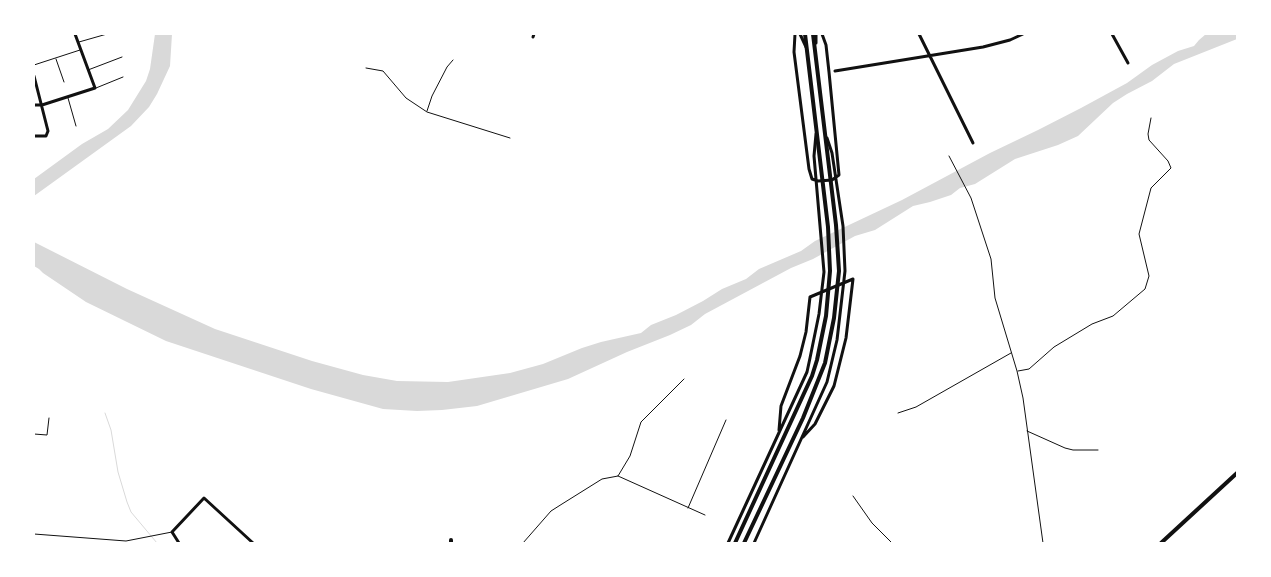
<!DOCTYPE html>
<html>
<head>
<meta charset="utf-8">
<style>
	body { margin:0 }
	#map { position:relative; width:1271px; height:577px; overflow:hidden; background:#fff; font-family:"Roboto Condensed",sans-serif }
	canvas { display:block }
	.frame { position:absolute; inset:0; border:35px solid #fff; pointer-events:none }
</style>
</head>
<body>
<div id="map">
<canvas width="1271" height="577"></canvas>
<div class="frame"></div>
</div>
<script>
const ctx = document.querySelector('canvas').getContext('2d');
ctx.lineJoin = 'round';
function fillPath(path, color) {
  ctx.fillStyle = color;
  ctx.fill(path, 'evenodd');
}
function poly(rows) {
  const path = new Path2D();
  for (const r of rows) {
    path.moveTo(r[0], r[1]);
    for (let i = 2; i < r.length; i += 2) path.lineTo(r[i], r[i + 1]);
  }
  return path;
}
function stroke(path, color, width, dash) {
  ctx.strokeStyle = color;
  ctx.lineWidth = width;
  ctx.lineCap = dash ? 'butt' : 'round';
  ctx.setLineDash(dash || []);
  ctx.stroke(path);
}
const water = poly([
	[155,34,172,34,170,66,157,94,149,107,131,126,34,196,34,179,82,144,108,129,128,110,146,81,150,69],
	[1206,34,1237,34,1237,39,1174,64,1152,81,1127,94,1113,103,1078,136,1058,145,1015,159,975,184,960,188,951,195,930,202,913,206,875,230,855,236,813,259,791,268,705,314,691,325,670,335,627,352,568,379,477,406,442,410,417,411,383,409,311,389,166,341,86,302,43,273,39,269,34,266,34,242,127,289,215,329,312,361,363,375,397,381,448,382,510,373,543,364,582,348,601,342,641,333,651,325,676,315,703,301,722,289,746,279,759,269,801,251,815,241,902,200,990,153,1038,130,1081,108,1127,83,1152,65,1178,51,1194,46,1199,40]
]);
const stream = poly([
	[105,413,111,430,118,472,127,502,131,512,157,543]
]);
const service = poly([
	[79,42,107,34],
	[56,59,64,82],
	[34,65,80,50],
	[366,68,383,71,406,98,427,112,510,138],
	[88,70,122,57],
	[96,88,123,77],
	[68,98,76,126],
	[427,111,432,96,447,67,453,60],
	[949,156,971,198,991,259,995,298,1017,371,1023,398,1043,543],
	[1018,371,1029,369,1054,347,1092,324,1113,316,1145,289,1149,276,1139,234,1151,188,1171,168,1168,161,1149,140,1148,134,1151,118],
	[898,413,916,407,1011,353],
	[1027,431,1065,448,1073,450,1098,450],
	[34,434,47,435,49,418],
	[618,476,705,515],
	[853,496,872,523,892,543],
	[688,508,726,420],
	[34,534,126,541,172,532],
	[523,543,551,511,562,504,602,479,618,476,630,456,641,422,684,379]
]);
const minor = poly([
	[795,34,794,52,809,169,812,179,818,181,832,180,839,175,829,72,826,45,822,34],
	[800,34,806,47],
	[919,34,973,143],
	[1112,34,1128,63],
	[533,37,534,34],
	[816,43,816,34],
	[835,71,983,47,1010,40,1023,34],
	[34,76,48,131,46,136,34,136],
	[34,105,42,105,95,88,75,34],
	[779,430,781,406,800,356,806,332,810,297,853,279,846,338,834,386,815,424,803,437],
	[179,543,172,532,204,498,253,543],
	[728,543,807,372,810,358,819,314,824,272,814,156,816,134],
	[754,543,827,382,837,340,845,271,843,226,832,153,827,138]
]);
const tertiary = poly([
	[451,540,451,543],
	[735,543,812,376,817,360,826,316,830,271,828,227,805,34],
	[744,543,803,418,825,363,834,318,839,271,836,225,813,34],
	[1161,543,1237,473]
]);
fillPath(water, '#d9d9d9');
stroke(stream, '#d9d9d9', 1);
stroke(service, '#111', 1);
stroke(minor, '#111', 3);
stroke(tertiary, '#111', 4);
</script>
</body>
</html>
